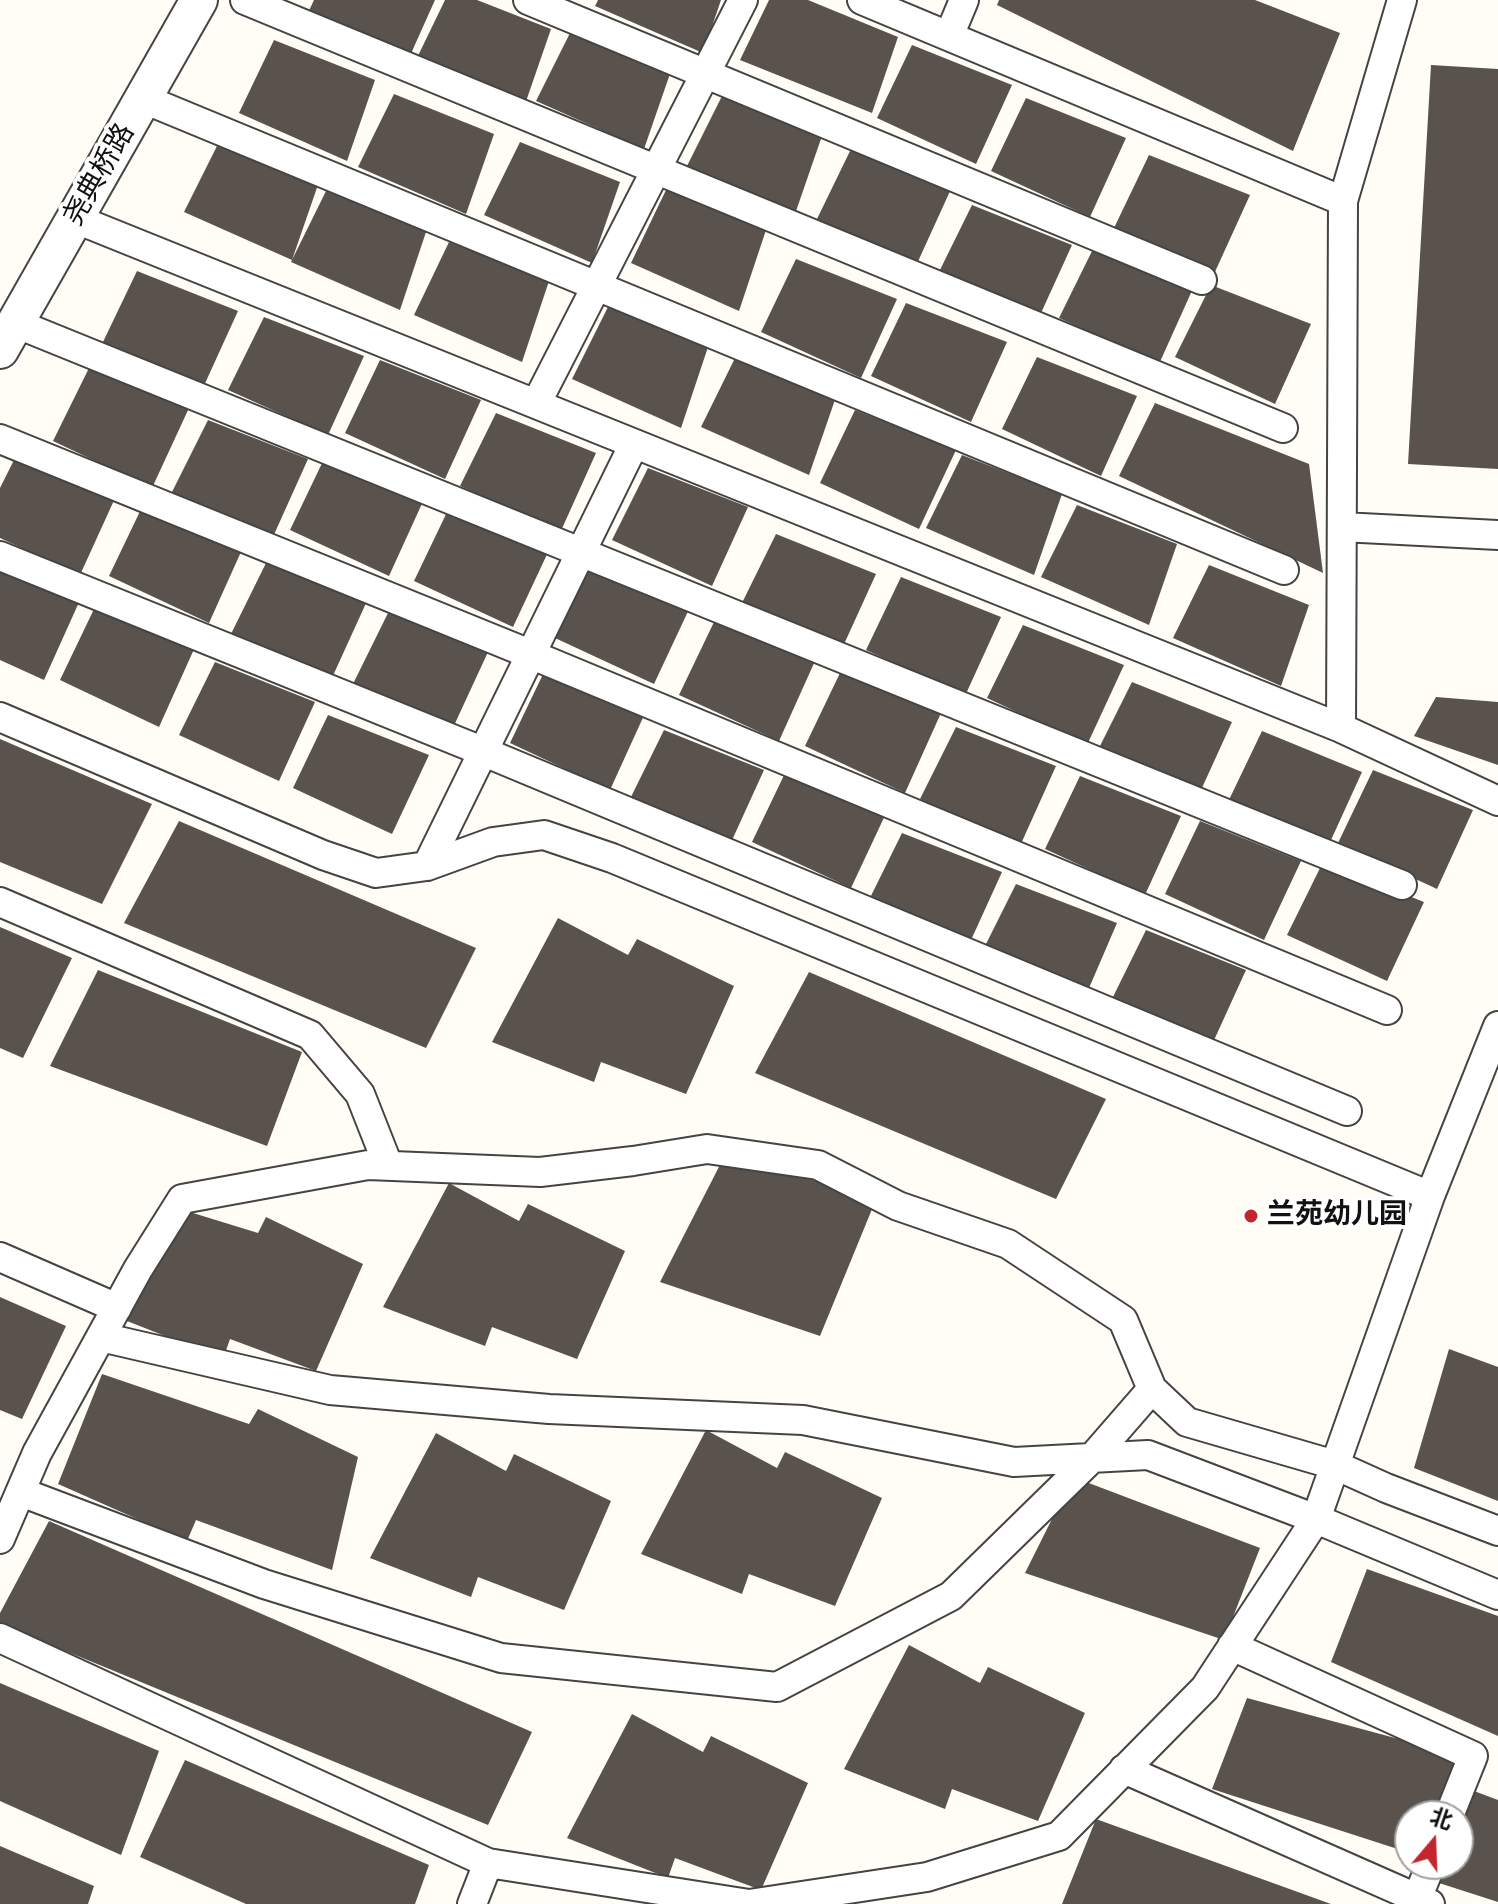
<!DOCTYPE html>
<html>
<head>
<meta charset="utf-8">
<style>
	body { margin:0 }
	#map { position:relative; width:1498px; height:1904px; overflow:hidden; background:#fffdf5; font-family:"Times New Roman","Noto Sans SC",serif }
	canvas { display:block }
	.north { position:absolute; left:1394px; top:1800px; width:80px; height:80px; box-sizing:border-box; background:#fff; border:2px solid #a0a0a0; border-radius:50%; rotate:19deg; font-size:22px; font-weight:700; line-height:32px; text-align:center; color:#111 }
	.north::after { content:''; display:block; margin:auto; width:28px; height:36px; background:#c4262e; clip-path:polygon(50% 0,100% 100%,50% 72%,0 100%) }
</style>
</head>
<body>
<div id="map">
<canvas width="1498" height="1904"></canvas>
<div class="north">北</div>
</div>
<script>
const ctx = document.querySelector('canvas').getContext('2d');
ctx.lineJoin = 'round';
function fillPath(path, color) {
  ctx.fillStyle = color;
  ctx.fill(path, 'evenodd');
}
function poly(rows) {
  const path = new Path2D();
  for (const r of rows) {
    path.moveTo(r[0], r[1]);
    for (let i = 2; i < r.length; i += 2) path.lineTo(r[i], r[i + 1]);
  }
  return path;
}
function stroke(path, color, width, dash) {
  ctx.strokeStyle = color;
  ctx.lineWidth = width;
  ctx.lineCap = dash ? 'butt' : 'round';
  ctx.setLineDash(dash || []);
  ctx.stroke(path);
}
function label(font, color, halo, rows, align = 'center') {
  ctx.font = font + ' "Times New Roman","Noto Sans SC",serif';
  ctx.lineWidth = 8;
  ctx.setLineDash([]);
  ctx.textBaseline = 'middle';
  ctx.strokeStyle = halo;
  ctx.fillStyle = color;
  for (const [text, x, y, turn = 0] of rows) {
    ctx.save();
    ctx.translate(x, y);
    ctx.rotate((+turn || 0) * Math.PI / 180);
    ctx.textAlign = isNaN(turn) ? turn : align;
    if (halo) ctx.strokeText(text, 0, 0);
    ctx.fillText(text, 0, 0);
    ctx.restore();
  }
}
const building = poly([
	[314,0,435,0,409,58,306,17],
	[445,0,477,0,551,29,523,110,415,62],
	[598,0,721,0,703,53,595,6],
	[769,0,808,0,898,37,872,113,740,60],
	[999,0,1255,0,1340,33,1293,151,997,5],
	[572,29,672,68,644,149,536,101],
	[274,40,375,80,347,161,239,113],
	[912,45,1012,85,976,164,877,118],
	[1431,65,1498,69,1498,469,1408,464],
	[394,94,494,134,466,214,358,167],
	[723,94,823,133,795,214,687,166],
	[1026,98,1126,138,1090,217,991,171],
	[220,140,320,179,292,260,184,212],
	[520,142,620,182,592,263,484,215],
	[851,149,951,189,915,268,816,221],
	[1149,155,1250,195,1214,274,1114,228],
	[327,189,427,229,400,310,291,262],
	[666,190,766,230,739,311,631,263],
	[972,205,1072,245,1036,324,936,278],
	[449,242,549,281,522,362,414,315],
	[1095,245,1195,284,1159,364,1059,318],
	[796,259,897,299,861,378,761,332],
	[137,271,238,311,202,390,102,344],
	[1211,285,1311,324,1275,404,1175,357],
	[906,303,1007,342,971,422,871,376],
	[608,307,708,347,681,428,572,379],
	[264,317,364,356,328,435,228,390],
	[737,354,837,394,809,475,701,427],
	[1037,357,1137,396,1101,476,1002,429],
	[380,360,481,400,445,479,345,433],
	[89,368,189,408,152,488,53,441],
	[1155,403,1309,464,1323,573,1119,476],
	[855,410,956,450,919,529,820,483],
	[496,413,596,453,560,533,460,486],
	[208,420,308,459,272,539,172,492],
	[962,455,1062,494,1034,575,926,528],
	[16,456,116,496,80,575,0,538,0,488],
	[325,457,425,497,389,576,290,530],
	[648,468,748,507,712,586,612,540],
	[144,503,245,543,209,623,109,576],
	[1077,505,1177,544,1149,625,1041,577],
	[449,508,550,548,513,627,414,581],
	[776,534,876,574,840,653,740,607],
	[267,561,367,601,331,680,231,634],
	[591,565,691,605,654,684,555,638],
	[1209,565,1309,605,1281,686,1173,638],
	[0,569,80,600,44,680,0,660],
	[901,577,1001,617,965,696,866,650],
	[95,607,195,647,159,727,60,680],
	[388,613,488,652,451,732,352,686],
	[714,622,815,661,779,741,679,695],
	[1023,625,1124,665,1087,745,987,698],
	[215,662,315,702,279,781,179,735],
	[545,670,646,711,610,790,510,743],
	[840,673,941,713,905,793,805,746],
	[1132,682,1232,722,1196,801,1096,754],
	[1436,697,1498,702,1498,765,1414,736],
	[328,715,429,755,392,834,293,788],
	[956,727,1056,766,1020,846,920,799],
	[664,730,764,770,728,849,628,803],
	[1262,731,1362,772,1326,851,1227,804],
	[0,739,152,804,102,904,0,862],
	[787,769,888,809,851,888,752,842],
	[1373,770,1473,810,1437,889,1338,843],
	[1080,776,1181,816,1145,895,1045,849],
	[179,821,476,948,426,1048,124,923],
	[1200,821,1301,861,1264,940,1165,894],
	[902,833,1002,872,966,951,866,906],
	[1323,862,1424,902,1387,981,1287,935],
	[1016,884,1117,923,1086,995,981,954],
	[558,918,628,955,637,939,734,986,686,1094,601,1062,594,1082,492,1042],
	[0,927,72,958,23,1058,0,1048],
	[1146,930,1246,970,1210,1049,1110,1003],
	[98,970,302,1052,267,1146,50,1066],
	[809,972,1106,1099,1056,1199,755,1073],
	[724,1157,877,1197,820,1336,660,1282],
	[449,1183,519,1221,528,1204,625,1251,577,1359,492,1327,485,1346,383,1307],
	[180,1209,258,1233,266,1217,363,1264,316,1371,230,1339,223,1359,122,1319],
	[0,1297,66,1326,22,1419,0,1410],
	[1449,1349,1498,1367,1498,1501,1414,1468],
	[102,1374,249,1424,258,1409,358,1457,332,1570,196,1520,187,1541,58,1484],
	[706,1430,777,1468,785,1452,882,1498,835,1606,749,1574,742,1594,641,1554],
	[436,1433,506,1471,514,1454,611,1501,564,1610,478,1577,471,1597,370,1558],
	[1073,1477,1260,1548,1224,1640,1025,1573],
	[49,1521,532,1732,488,1825,0,1624,0,1613],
	[1367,1569,1498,1616,1498,1736,1331,1662],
	[909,1645,980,1683,988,1667,1085,1713,1038,1821,952,1789,945,1809,844,1769],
	[0,1683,159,1751,121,1855,0,1801],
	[1247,1698,1458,1755,1434,1816,1410,1816,1410,1853,1212,1789],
	[632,1714,703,1752,711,1736,808,1783,761,1890,675,1858,668,1878,567,1838],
	[185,1760,429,1865,415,1904,246,1904,140,1857],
	[1474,1791,1498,1800,1498,1902,1439,1883,1447,1864,1458,1864,1458,1834],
	[1096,1819,1331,1904,1062,1904],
	[0,1846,94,1886,88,1904,0,1904]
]);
const minor = poly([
	[245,0,1283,428],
	[528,0,1202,280],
	[862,0,1343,201],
	[949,36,964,0],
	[144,99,1284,570],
	[76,219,1341,728,1498,801],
	[15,323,1402,885],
	[536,404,743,0],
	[0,439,525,652,1387,1010],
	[1342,527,1498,535],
	[0,556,477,749,1347,1111],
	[0,717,323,855,376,873,427,866,493,842,544,835,612,858,1430,1196],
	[1341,728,1343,201,1402,0],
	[427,866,634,444],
	[0,902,310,1035,360,1094,388,1165],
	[0,1257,117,1308],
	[101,1337,330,1390,549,1409,803,1420,1014,1462,1148,1455,1316,1519,1498,1595],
	[21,1492,264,1584,501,1658,777,1687,951,1596,1092,1458,1152,1389],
	[0,1539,37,1453,138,1269,182,1199,368,1165,540,1172,633,1161,707,1149,818,1165,898,1206,1008,1244,1123,1320,1152,1389,1187,1422,1335,1465,1386,1488,1498,1531],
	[0,1638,488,1863,749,1904,927,1877,1059,1836,1205,1688,1316,1519,1430,1196,1498,1026],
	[1232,1646,1473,1756,1449,1816],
	[1124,1769,1430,1904],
	[472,1904,488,1863],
	[1415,1904,1431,1864]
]);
const tertiary = poly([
	[0,350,199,0]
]);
const markers = [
	[1251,1216,8,"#c4262e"]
];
const streetNames = [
	["尧典桥路",100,175,-60]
];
const poiNames = [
	["兰苑幼儿园",1267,1216]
];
fillPath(building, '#5a524d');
stroke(minor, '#444', 32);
stroke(tertiary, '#444', 40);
stroke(minor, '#fff', 28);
stroke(tertiary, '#fff', 36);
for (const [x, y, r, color] of markers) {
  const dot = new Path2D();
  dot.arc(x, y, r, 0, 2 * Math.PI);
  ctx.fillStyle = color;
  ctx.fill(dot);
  stroke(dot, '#fff', 3);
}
label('28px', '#111', '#fff', streetNames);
label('bold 28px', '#111', '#fff', poiNames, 'left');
</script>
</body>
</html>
